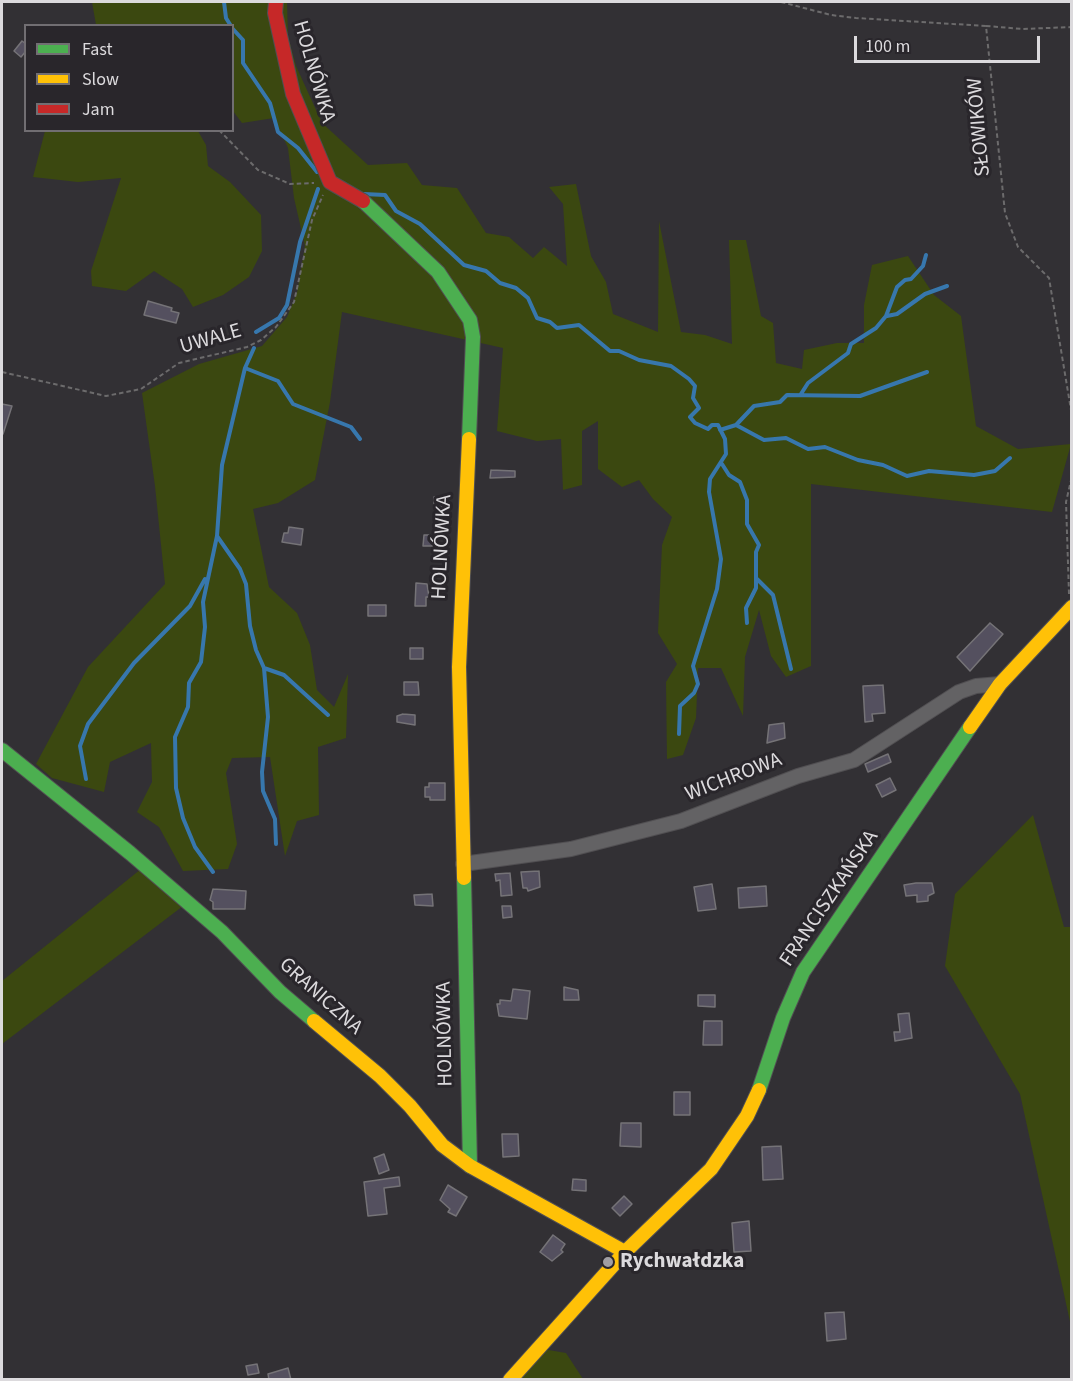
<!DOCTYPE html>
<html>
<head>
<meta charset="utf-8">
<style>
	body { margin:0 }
	#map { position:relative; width:1073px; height:1381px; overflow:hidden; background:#323034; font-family:"Source Sans 3",sans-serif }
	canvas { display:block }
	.frame { position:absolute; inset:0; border:3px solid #dcdadd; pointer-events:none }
	.legend { position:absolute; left:24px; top:24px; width:210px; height:108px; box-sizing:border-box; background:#29262b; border:2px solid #716e72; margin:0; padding:8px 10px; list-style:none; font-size:18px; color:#dcdadd }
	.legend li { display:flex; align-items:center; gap:12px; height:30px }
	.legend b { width:30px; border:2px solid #716e72 }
	.scale { position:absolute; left:854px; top:36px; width:186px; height:27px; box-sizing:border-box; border:3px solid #dcdadd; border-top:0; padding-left:8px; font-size:18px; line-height:21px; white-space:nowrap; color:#dcdadd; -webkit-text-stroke:4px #29262b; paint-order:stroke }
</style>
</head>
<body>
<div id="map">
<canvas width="1073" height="1381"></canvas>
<div class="frame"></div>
<ul class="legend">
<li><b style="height:8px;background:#4caf50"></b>Fast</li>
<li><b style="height:8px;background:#ffc107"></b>Slow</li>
<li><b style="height:8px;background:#c62828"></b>Jam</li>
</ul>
<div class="scale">100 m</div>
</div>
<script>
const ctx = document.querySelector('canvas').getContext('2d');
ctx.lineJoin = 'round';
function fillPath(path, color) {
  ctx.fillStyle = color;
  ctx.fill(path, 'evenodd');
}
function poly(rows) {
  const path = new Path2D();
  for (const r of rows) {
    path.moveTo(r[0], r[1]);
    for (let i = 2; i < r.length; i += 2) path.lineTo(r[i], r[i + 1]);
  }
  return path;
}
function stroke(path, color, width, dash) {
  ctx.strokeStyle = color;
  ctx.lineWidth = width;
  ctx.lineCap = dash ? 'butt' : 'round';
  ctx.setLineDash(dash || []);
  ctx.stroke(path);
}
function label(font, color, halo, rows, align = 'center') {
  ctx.font = font + ' "Source Sans 3",sans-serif';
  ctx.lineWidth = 6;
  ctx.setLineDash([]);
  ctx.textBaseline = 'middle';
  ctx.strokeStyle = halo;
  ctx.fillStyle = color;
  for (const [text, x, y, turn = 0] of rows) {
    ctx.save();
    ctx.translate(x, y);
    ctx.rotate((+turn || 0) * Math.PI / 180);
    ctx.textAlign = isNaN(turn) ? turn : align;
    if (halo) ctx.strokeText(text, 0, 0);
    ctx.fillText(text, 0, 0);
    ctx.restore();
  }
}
const green = poly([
	[92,2,287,2,288,36,296,66,322,123,368,165,407,163,422,185,457,188,486,233,509,237,533,258,544,247,567,266,563,204,549,187,576,184,591,256,606,282,613,314,658,332,659,221,681,332,705,335,732,344,729,240,746,240,761,316,773,323,776,363,802,369,804,350,837,343,864,343,864,305,872,265,908,256,934,295,961,316,976,426,1018,449,1071,444,1052,512,811,484,811,666,786,677,771,656,759,610,745,657,743,716,721,668,698,668,696,718,683,755,667,759,666,682,677,664,658,633,662,545,672,517,653,499,639,480,622,487,598,469,598,421,582,431,582,485,563,490,561,439,537,441,497,431,503,348,342,312,330,402,315,480,278,503,253,509,269,587,297,613,310,645,317,690,334,707,348,674,346,738,318,747,319,815,297,821,285,856,270,757,232,758,226,773,237,844,228,869,183,871,159,827,137,812,152,782,151,743,110,762,104,792,52,778,36,764,88,667,165,584,155,486,142,393,199,364,262,346,287,317,297,293,305,246,294,198,288,148,274,118,242,123,233,111,232,26,96,25],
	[45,131,198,131,206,145,208,166,230,182,261,215,262,251,249,277,223,295,193,307,182,289,154,271,126,291,92,286,91,271,121,178,78,182,33,177],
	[1033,815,1064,927,1071,927,1071,1326,1020,1094,945,966,955,894],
	[141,869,183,906,2,1044,2,981],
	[537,1348,566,1353,583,1379,510,1380]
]);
const stream = poly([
	[224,2,226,18,231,26],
	[232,28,243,40,243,63,270,103,278,132,298,148,317,172],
	[364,194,385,195,396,211,420,224,464,265,486,271,500,283,516,288,528,298,537,318,550,322,557,328,579,325,610,351,619,351,639,360,671,366,689,379,695,386,693,398,699,408,690,417,695,423,708,429,712,425,718,425,725,439,726,454,710,479,709,492,721,559,717,589,693,666,698,684,694,693,680,706,679,734],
	[887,316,897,314,925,294,947,286],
	[256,332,279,318,287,305,300,242,318,189],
	[245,368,278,381,293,404,351,427,360,439],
	[801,394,808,383,848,353,851,344,876,328,886,316,897,287,905,280,911,279,923,266,926,255],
	[736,425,754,406,780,402,787,395,860,396,927,372],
	[720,430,736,425,764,440,786,438,808,449,825,447,858,460,883,465,907,476,929,471,974,475,995,471,1010,458],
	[722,464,729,475,740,482,747,500,747,524,759,545,756,552,756,588,746,608,747,623],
	[217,536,240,569,246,584,250,626,256,650,264,668,284,675,328,715],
	[757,579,773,595,791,669],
	[264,668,268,717,262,772,263,791,275,819,276,844],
	[86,779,80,746,88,724,134,663,190,606,205,579],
	[213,872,195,847,183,818,176,788,175,737,188,707,189,683,201,662,205,627,203,602,217,536,222,465,245,368,254,348]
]);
const building = poly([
	[22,41,26,44,26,51,21,57,14,51,22,41],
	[148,301,172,308,171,311,179,313,176,323,144,315,148,301],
	[2,404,12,406,3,434,2,434,2,404],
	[491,470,515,471,515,477,490,478,491,470],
	[434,497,447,497,447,507,434,507,434,497],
	[289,527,303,529,301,545,282,542,284,533,288,533,289,527],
	[424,535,433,535,433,546,423,546,424,535],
	[416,583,427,584,429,597,426,597,426,606,415,606,416,583],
	[368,605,386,605,386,616,368,616,368,605],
	[990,623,1003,634,970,671,957,657,990,623],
	[410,648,423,648,423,659,410,659,410,648],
	[404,682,418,682,419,695,404,695,404,682],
	[883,685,885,713,872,714,873,721,865,722,863,686,883,685],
	[403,714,415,715,415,725,397,722,397,716,403,714],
	[784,723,785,738,767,743,769,725,784,723],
	[888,754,891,762,868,772,865,764,888,754],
	[890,778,896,790,882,797,876,785,890,778],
	[429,783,445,783,445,800,430,800,430,797,425,797,425,787,429,787,429,783],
	[539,871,540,887,528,891,527,888,523,888,521,872,539,871],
	[510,873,512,895,501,896,500,880,496,881,495,874,510,873],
	[916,883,932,883,934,893,928,896,928,901,917,902,917,895,906,896,904,885,916,883],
	[712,884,716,909,698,911,694,887,712,884],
	[766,886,767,906,739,908,738,888,766,886],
	[213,889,246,891,245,909,213,909,213,902,210,900,213,889],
	[432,894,433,906,415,905,414,895,432,894],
	[502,906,511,906,512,917,503,918,502,906],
	[564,987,578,990,579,1000,564,1000,564,987],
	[513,989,530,991,527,1019,499,1016,497,1004,500,1004,500,1000,511,1001,513,989],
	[698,995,715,995,715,1007,698,1006,698,995],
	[909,1013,912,1038,895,1041,894,1032,900,1032,898,1014,909,1013],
	[704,1021,722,1021,722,1045,703,1045,704,1021],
	[674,1092,690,1092,690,1115,674,1115,674,1092],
	[621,1123,641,1123,641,1147,620,1146,621,1123],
	[502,1134,518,1134,519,1156,503,1157,502,1134],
	[781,1146,783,1179,763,1180,762,1147,781,1146],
	[384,1154,389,1170,379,1174,374,1158,384,1154],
	[399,1177,400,1186,384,1188,387,1214,368,1216,364,1182,399,1177],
	[573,1179,586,1180,586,1191,572,1190,573,1179],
	[448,1185,467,1197,456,1216,448,1212,450,1209,440,1200,448,1185],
	[624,1196,632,1204,620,1216,612,1208,624,1196],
	[749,1221,751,1251,734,1252,732,1223,749,1221],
	[553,1235,565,1244,561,1250,563,1252,552,1261,540,1252,553,1235],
	[844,1312,846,1339,827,1341,825,1313,844,1312],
	[257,1364,259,1373,248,1375,246,1366,257,1364],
	[288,1368,291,1380,269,1380,268,1374,288,1368]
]);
const path = poly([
	[781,2,831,15,856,18,986,26,1005,213,1018,247,1049,278,1072,416],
	[986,26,1023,29,1072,27],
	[219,130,258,170,290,184,314,183],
	[2,372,106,396,141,389,179,363,247,347,261,340,276,327,294,302,312,220,323,195],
	[1069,594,1066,502,1072,476]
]);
const street = poly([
	[463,864,571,849,681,821,798,776,854,760,959,692,976,686,1000,684]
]);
const fast = poly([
	[363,201,438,272,470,320,473,337,469,439],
	[2,750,130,853,222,932,280,992,314,1021],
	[464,878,470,1166],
	[759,1090,783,1018,803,972,970,727]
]);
const slow = poly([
	[970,727,1000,684,1072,607],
	[464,878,459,667,469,439],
	[314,1021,380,1076,410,1106,442,1145,470,1166,625,1252],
	[510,1380,625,1252,711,1169,747,1116,759,1090]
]);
const jam = poly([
	[276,2,275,13,293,94,330,182,363,201]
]);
const markers = [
	[608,1262,6,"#a09ea2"]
];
const streetNames = [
	["HOLNÓWKA",313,72,74],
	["SŁOWIKÓW",980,127,-95],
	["UWALE",211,340,-16],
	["HOLNÓWKA",443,547,-87],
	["WICHROWA",734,778,-21],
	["FRANCISZKAŃSKA",830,899,-56],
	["GRANICZNA",320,997,42],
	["HOLNÓWKA",446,1034,-91]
];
const poiNames = [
	["Rychwałdzka",620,1262]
];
fillPath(green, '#3b4810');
stroke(stream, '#3777ad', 4);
fillPath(building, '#54505f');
stroke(building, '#757377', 1.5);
stroke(street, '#514f52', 16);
stroke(fast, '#514f52', 16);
stroke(slow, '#514f52', 16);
stroke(jam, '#514f52', 16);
stroke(path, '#6c6b6c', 2, [4.5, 3]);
stroke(street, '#636264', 14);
stroke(fast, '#4caf50', 14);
stroke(slow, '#ffc107', 14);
stroke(jam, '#c62828', 14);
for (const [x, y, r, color] of markers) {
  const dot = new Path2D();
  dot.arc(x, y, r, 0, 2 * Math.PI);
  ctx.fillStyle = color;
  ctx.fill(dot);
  stroke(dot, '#29262b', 2);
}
label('21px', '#dcdadd', '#29262b', streetNames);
label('bold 21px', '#dcdadd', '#29262b', poiNames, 'left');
</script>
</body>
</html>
